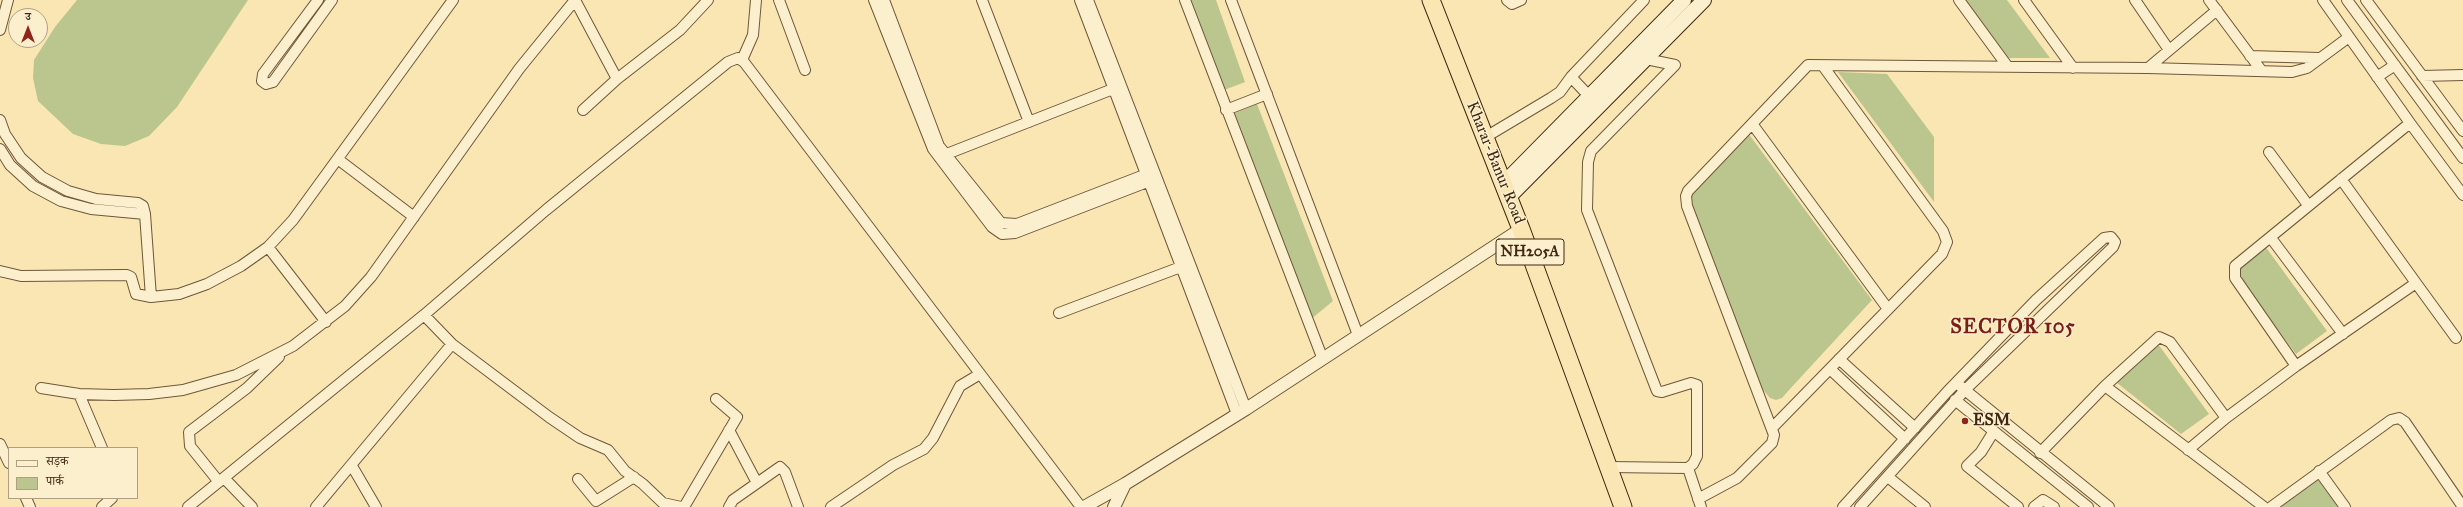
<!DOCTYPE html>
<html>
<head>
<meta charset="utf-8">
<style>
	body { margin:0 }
	#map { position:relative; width:2463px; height:507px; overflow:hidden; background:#fae6b3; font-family:"IM FELL Great Primer","Noto Serif Devanagari",serif }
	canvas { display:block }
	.legend { position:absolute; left:8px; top:447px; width:130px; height:52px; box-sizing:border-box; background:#fcefce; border:1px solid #b09f82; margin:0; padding:5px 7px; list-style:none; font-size:12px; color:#3f2711 }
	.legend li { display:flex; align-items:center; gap:8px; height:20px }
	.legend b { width:20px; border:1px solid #b09f82 }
	.north { position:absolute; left:8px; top:8px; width:40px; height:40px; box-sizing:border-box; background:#fcefce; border:1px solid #b09f82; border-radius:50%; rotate:0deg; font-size:11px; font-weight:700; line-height:16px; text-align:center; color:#3f2711 }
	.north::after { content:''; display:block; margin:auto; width:14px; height:18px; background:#8f2418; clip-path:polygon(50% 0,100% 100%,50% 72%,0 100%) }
</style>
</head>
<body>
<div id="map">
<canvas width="2463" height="507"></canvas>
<ul class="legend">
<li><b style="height:5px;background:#fcefce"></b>सड़क</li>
<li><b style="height:11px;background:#bbc68f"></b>पार्क</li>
</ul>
<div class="north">उ</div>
</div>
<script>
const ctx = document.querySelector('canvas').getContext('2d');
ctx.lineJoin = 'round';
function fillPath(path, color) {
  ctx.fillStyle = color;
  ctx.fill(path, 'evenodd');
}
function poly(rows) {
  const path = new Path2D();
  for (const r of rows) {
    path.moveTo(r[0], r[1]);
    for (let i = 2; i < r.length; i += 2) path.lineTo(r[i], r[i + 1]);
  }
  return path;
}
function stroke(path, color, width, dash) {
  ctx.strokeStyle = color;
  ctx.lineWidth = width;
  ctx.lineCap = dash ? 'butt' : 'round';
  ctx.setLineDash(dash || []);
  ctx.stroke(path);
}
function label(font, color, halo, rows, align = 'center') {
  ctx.font = font + ' "IM FELL Great Primer",serif';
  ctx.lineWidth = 3;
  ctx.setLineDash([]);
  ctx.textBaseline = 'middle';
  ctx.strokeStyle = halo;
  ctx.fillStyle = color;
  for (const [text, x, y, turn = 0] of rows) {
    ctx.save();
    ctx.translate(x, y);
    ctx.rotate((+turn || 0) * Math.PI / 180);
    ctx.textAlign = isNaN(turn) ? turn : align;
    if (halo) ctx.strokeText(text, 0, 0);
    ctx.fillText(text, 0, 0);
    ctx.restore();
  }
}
const green = poly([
	[77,0,248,0,177,107,149,136,125,146,101,144,73,134,38,101,33,78,34,60,55,27],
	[1187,0,1216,0,1245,82,1219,92],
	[1965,0,2007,0,2050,58,2008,58],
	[1838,72,1887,74,1934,137,1934,202],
	[1257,104,1333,301,1310,320,1231,115],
	[1748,133,1872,300,1789,390,1782,398,1776,400,1770,398,1758,384,1687,190],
	[2262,242,2327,331,2296,354,2230,265],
	[2158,344,2209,414,2181,434,2111,378],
	[2316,477,2338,507,2272,507]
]);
const minor = poly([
	[318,0,263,74,262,81,266,84,273,82,332,0],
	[779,0,805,70],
	[874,0,933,149,992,227,1002,234,1015,233,1155,179],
	[884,0,939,146,1001,223,1017,224,1152,172],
	[982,0,1029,122],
	[1080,0,1237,414],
	[1088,0,1246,409],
	[1185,0,1322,357],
	[1231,0,1358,335],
	[1507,0,1512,4,1521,0],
	[1959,0,2008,67],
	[2024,0,2073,68],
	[2135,0,2169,50],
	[2209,0,2261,70],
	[2323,0,2410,123],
	[2347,0,2463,158],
	[2366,0,2463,131],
	[0,30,8,0],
	[2250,56,2320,58],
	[1646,59,1675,65,1591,151,1588,162,1587,210,1657,391,1662,392,1691,383,1697,385,1697,456,1693,464,1688,468,1701,507],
	[742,60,753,35,756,0],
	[2148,68,2217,10],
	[2422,76,2463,75],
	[1571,77,1644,0],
	[2377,77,2395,65],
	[583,110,617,79,680,30,708,0],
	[1226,110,1267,94],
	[0,120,5,134,21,158,42,177,68,191,96,199,138,203,143,206,145,214,91,209,61,201,33,186,10,165,0,149],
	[1753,125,1888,309],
	[1484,138,1551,98,1560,92,1571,77,1590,97],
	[2269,152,2308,205],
	[939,157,1118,87],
	[339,160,414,217],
	[2341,179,2416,283],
	[145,214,151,297],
	[2271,238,2343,334],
	[268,247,326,322],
	[0,271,21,276,127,275,131,277,136,294,151,297,179,294,207,284,241,266,268,247,293,220,453,0],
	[1059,313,1186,265],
	[424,315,452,344,549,417,580,438,608,450,625,471,643,484,663,503,681,507],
	[1839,359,1915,428],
	[2296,366,2235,278,2235,266,2410,123,2463,195],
	[1830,369,1905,439],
	[1960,386,2109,507],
	[2105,386,2264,507],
	[41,388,79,394,114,395,149,394,183,390,236,375,293,346,345,306,371,277,519,69,575,0,617,79],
	[79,394,102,448],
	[1955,400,2088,507],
	[1773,427,1942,254,1947,242,1943,231,1823,66],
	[729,430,757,483],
	[1994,431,1981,452,1967,466,2018,507],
	[0,444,9,463],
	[2188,450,2226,418,2296,366,2416,283,2456,338],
	[2040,453,2105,386,2159,337,2170,342,2226,418],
	[352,466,376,507],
	[1608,467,1688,468],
	[2319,471,2345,507],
	[1888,477,1925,507],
	[224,478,252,507],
	[578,479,596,501,634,477],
	[219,482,190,446,189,432,247,388,279,357],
	[26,498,30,507],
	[1698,499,1737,478,1772,443,1774,435,1687,206,1686,196,1688,191,1808,65,2148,68,2292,72,2307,68,2349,37],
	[102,507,112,498],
	[188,507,424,315,546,210,728,62,738,58,744,62,1081,507],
	[316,507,452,344],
	[684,507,737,417,716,399],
	[729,507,733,500,780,467,785,472,798,507],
	[831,507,893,465,924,449,933,438,960,386,980,374],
	[1843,507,1947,392,2036,300,2104,238,2111,237,2115,242,2113,247,1965,390,1860,507],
	[2034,507,2043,500,2054,507],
	[2271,507,2391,420,2399,418,2405,422,2463,507]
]);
const tertiary = poly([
	[1084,507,1125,484,1246,409,1521,229],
	[1114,507,1125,484]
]);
const secondary = poly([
	[1503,184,1684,0],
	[1508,198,1704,0]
]);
const trunk = poly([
	[1431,0,1521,229,1623,507]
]);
const markers = [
	[1965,421,4,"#8f2418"]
];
const shields = [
	[1530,252,68]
];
const shieldNames = [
	["NH205A",1530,252]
];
const streetNames = [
	["Kharar-Banur Road",1495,163,68]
];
const poiNames = [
	["ESM",1973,421]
];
const districtNames = [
	["SECTOR 105",2013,328]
];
fillPath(green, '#bbc68f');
stroke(minor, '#6e573a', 12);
stroke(tertiary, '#6e573a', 14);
stroke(secondary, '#3f2711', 16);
stroke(trunk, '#3f2711', 19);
stroke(minor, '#fcefce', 10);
stroke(tertiary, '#fcefce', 12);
stroke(secondary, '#fcefce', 14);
stroke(trunk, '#fae6b3', 17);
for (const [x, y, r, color] of markers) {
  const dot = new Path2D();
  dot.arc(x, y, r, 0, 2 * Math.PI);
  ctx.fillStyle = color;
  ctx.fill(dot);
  stroke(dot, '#fcefce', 1.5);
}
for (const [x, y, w] of shields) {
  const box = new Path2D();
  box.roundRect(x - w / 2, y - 13, w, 26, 3);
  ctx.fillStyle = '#fcefce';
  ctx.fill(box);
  stroke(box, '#3f2711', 1);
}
label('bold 15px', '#3f2711', null, shieldNames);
label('16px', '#3f2711', '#fcefce', streetNames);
label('bold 16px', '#3f2711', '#fcefce', poiNames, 'left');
ctx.letterSpacing = '1px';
label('bold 20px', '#7a1f14', '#fcefce', districtNames);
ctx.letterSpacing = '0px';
</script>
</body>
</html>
